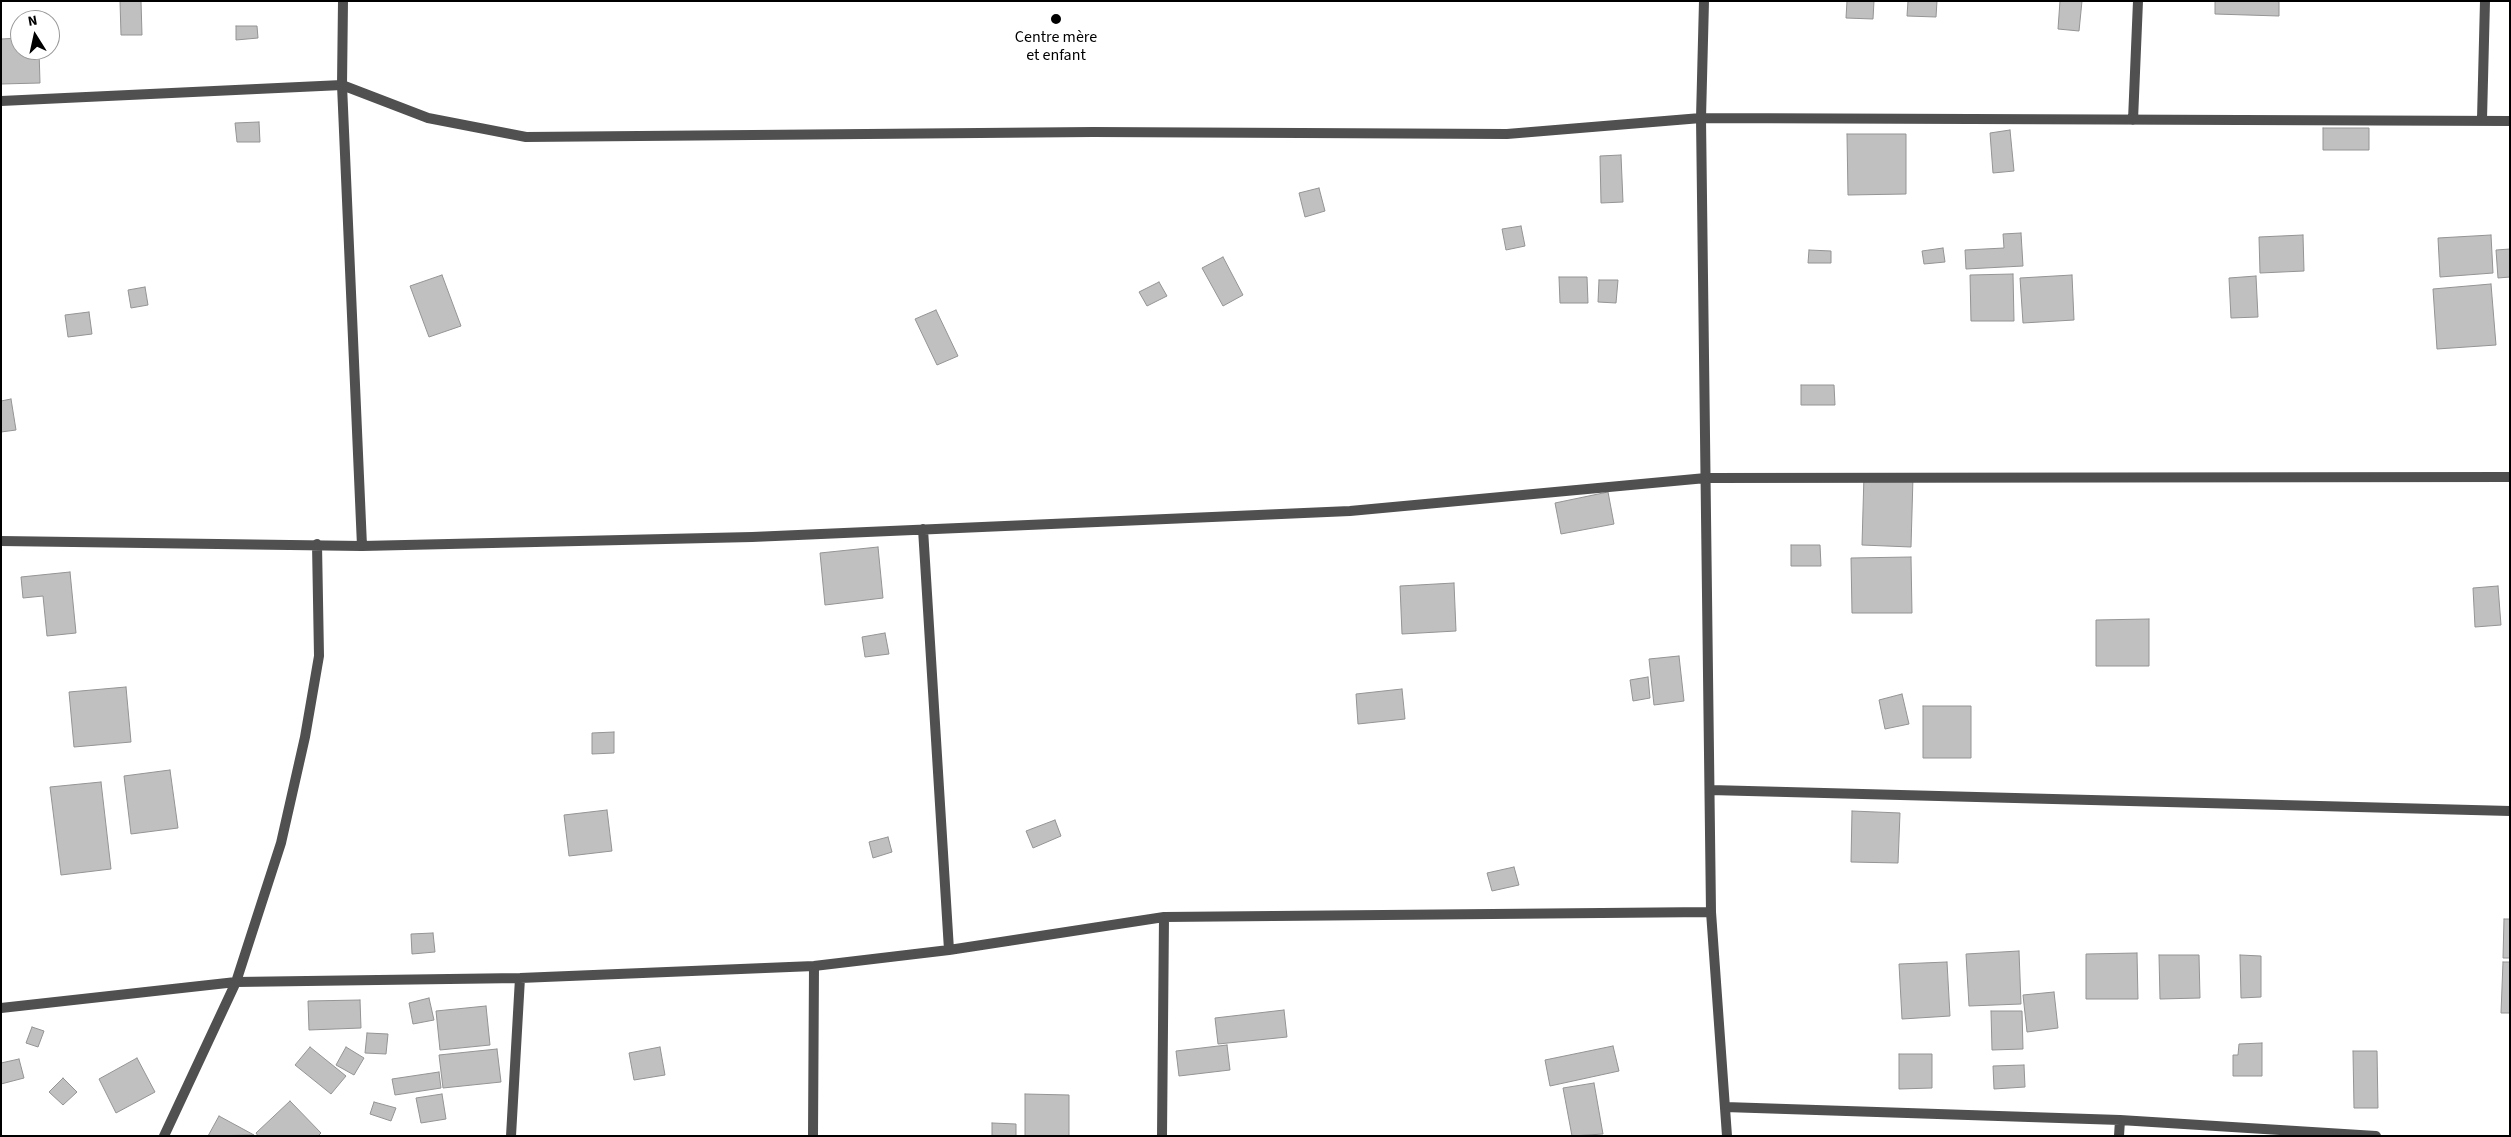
<!DOCTYPE html>
<html>
<head>
<meta charset="utf-8">
<style>
	body { margin:0 }
	#map { position:relative; width:2511px; height:1137px; overflow:hidden; background:#fff; font-family:"Source Sans 3",sans-serif }
	canvas { display:block }
	.frame { position:absolute; inset:0; border:2px solid #000; pointer-events:none }
	.north { position:absolute; left:10px; top:10px; width:50px; height:50px; box-sizing:border-box; background:#fff; border:1px solid #999; border-radius:50%; rotate:350deg; font-size:14px; font-weight:700; line-height:20px; text-align:center; color:#000 }
	.north::after { content:''; display:block; margin:auto; width:18px; height:22px; background:#000; clip-path:polygon(50% 0,100% 100%,50% 72%,0 100%) }
</style>
</head>
<body>
<div id="map">
<canvas width="2511" height="1137"></canvas>
<div class="frame"></div>
<div class="north">N</div>
</div>
<script>
const ctx = document.querySelector('canvas').getContext('2d');
ctx.lineJoin = 'round';
function fillPath(path, color) {
  ctx.fillStyle = color;
  ctx.fill(path, 'evenodd');
}
function poly(rows) {
  const path = new Path2D();
  for (const r of rows) {
    path.moveTo(r[0], r[1]);
    for (let i = 2; i < r.length; i += 2) path.lineTo(r[i], r[i + 1]);
  }
  return path;
}
function stroke(path, color, width, dash) {
  ctx.strokeStyle = color;
  ctx.lineWidth = width;
  ctx.lineCap = dash ? 'butt' : 'round';
  ctx.setLineDash(dash || []);
  ctx.stroke(path);
}
function label(font, color, halo, rows, align = 'center') {
  ctx.font = font + ' "Source Sans 3",sans-serif';
  ctx.lineWidth = 4;
  ctx.setLineDash([]);
  ctx.textBaseline = 'middle';
  ctx.strokeStyle = halo;
  ctx.fillStyle = color;
  for (const [text, x, y, turn = 0] of rows) {
    ctx.save();
    ctx.translate(x, y);
    ctx.rotate((+turn || 0) * Math.PI / 180);
    ctx.textAlign = isNaN(turn) ? turn : align;
    if (halo) ctx.strokeText(text, 0, 0);
    ctx.fillText(text, 0, 0);
    ctx.restore();
  }
}
const building = poly([
	[120,1,141,1,142,35,121,35,120,1],
	[1847,1,1874,1,1873,19,1846,18,1847,1],
	[1908,1,1937,1,1936,17,1907,16,1908,1],
	[2060,1,2082,1,2079,31,2058,29,2060,1],
	[2215,1,2279,1,2279,16,2215,14,2215,1],
	[236,26,257,26,258,38,236,40,236,26],
	[20,38,20,50,39,50,40,83,1,84,1,39,20,38],
	[259,122,260,142,237,142,235,123,259,122],
	[2323,128,2369,128,2369,150,2323,150,2323,128],
	[2010,130,2014,171,1993,173,1990,133,2010,130],
	[1847,134,1906,134,1906,194,1848,195,1847,134],
	[1621,155,1623,202,1601,203,1600,156,1621,155],
	[1319,188,1325,211,1305,217,1299,193,1319,188],
	[1521,226,1525,246,1506,250,1502,229,1521,226],
	[2021,233,2023,266,1966,269,1965,250,2004,248,2003,234,2021,233],
	[2303,235,2304,271,2260,273,2259,237,2303,235],
	[2491,235,2493,273,2440,277,2438,238,2491,235],
	[1943,248,1945,262,1924,264,1922,251,1943,248],
	[2510,249,2510,277,2498,278,2496,250,2510,249],
	[1809,250,1831,251,1831,263,1808,263,1809,250],
	[1223,257,1243,295,1223,306,1202,268,1223,257],
	[2013,274,2014,321,1971,321,1970,275,2013,274],
	[442,275,461,326,429,337,410,286,442,275],
	[2072,275,2074,320,2023,323,2020,278,2072,275],
	[2256,276,2258,317,2231,318,2229,278,2256,276],
	[1559,277,1587,277,1588,303,1560,303,1559,277],
	[1599,280,1618,280,1616,303,1598,302,1599,280],
	[1159,282,1167,296,1147,306,1139,292,1159,282],
	[2491,284,2496,345,2437,349,2433,289,2491,284],
	[145,287,148,305,131,308,128,290,145,287],
	[936,310,958,356,937,365,915,319,936,310],
	[89,312,92,334,68,337,65,315,89,312],
	[1801,385,1834,385,1835,405,1801,405,1801,385],
	[11,399,16,430,1,432,1,401,11,399],
	[1864,475,1913,477,1911,547,1862,545,1864,475],
	[1608,492,1614,524,1561,534,1555,503,1608,492],
	[1791,545,1820,545,1821,566,1791,566,1791,545],
	[878,547,883,598,825,605,820,553,878,547],
	[1911,557,1912,613,1852,613,1851,558,1911,557],
	[70,572,76,633,47,636,43,596,23,598,21,577,70,572],
	[1454,583,1456,631,1402,634,1400,586,1454,583],
	[2498,586,2501,625,2475,627,2473,588,2498,586],
	[2149,619,2149,666,2096,666,2096,620,2149,619],
	[885,633,889,654,865,657,862,637,885,633],
	[1679,656,1684,701,1654,705,1649,659,1679,656],
	[1648,677,1650,698,1633,701,1630,680,1648,677],
	[126,687,131,742,74,747,69,692,126,687],
	[1402,689,1405,719,1358,724,1356,694,1402,689],
	[1902,694,1909,724,1885,729,1879,700,1902,694],
	[1923,706,1971,706,1971,758,1923,758,1923,706],
	[614,732,614,753,592,754,592,733,614,732],
	[170,770,178,828,131,834,124,776,170,770],
	[101,782,111,869,61,875,50,787,101,782],
	[607,810,612,851,569,856,564,815,607,810],
	[1852,811,1900,813,1898,863,1851,862,1852,811],
	[1055,820,1061,836,1033,848,1026,831,1055,820],
	[888,837,892,852,873,858,869,842,888,837],
	[1514,867,1519,885,1492,891,1487,873,1514,867],
	[2504,919,2510,919,2510,958,2503,958,2504,919],
	[433,933,435,952,412,954,411,934,433,933],
	[2019,951,2021,1004,1969,1006,1966,954,2019,951],
	[2137,953,2138,999,2086,999,2086,954,2137,953],
	[2159,955,2199,955,2200,998,2160,999,2159,955],
	[2240,955,2261,956,2261,997,2241,998,2240,955],
	[1947,962,1950,1016,1902,1019,1899,964,1947,962],
	[2503,962,2510,962,2510,1013,2501,1013,2503,962],
	[2054,992,2058,1028,2027,1032,2023,995,2054,992],
	[429,998,434,1020,413,1024,409,1003,429,998],
	[360,1000,361,1028,309,1030,308,1001,360,1000],
	[486,1006,490,1045,440,1050,436,1011,486,1006],
	[1284,1010,1287,1037,1218,1044,1215,1018,1284,1010],
	[1991,1011,2022,1011,2023,1049,1992,1050,1991,1011],
	[32,1027,44,1031,38,1047,26,1043,32,1027],
	[367,1033,388,1034,386,1054,365,1053,367,1033],
	[2262,1043,2262,1076,2233,1076,2233,1055,2238,1055,2239,1044,2262,1043],
	[1227,1045,1230,1070,1179,1076,1176,1051,1227,1045],
	[1613,1046,1619,1071,1550,1086,1545,1060,1613,1046],
	[310,1047,346,1076,331,1094,295,1065,310,1047],
	[346,1047,364,1058,354,1075,336,1065,346,1047],
	[660,1047,665,1075,634,1080,629,1053,660,1047],
	[497,1049,501,1082,443,1088,439,1055,497,1049],
	[2353,1051,2377,1051,2378,1108,2354,1108,2353,1051],
	[1899,1054,1932,1054,1932,1088,1899,1089,1899,1054],
	[137,1058,155,1092,116,1113,99,1079,137,1058],
	[19,1059,24,1078,1,1084,1,1063,19,1059],
	[2024,1065,2025,1087,1994,1089,1993,1066,2024,1065],
	[439,1072,441,1088,395,1095,392,1079,439,1072],
	[63,1078,77,1092,63,1105,49,1092,63,1078],
	[1594,1083,1603,1134,1572,1136,1563,1088,1594,1083],
	[442,1094,446,1119,421,1123,416,1098,442,1094],
	[1025,1094,1069,1095,1069,1136,1025,1136,1025,1094],
	[290,1101,321,1133,318,1136,258,1136,256,1133,290,1101],
	[374,1102,396,1108,391,1121,370,1114,374,1102],
	[219,1116,254,1135,208,1136,219,1116],
	[992,1123,1016,1124,1016,1136,992,1136,992,1123]
]);
const street = poly([
	[343,1,342,85,362,546],
	[1704,1,1701,118,1711,912,1727,1136],
	[1,101,342,85,428,118,526,137,1093,132,1507,134,1701,118,2510,121],
	[2482,119,2485,1],
	[2133,120,2138,1],
	[923,529,949,950],
	[1,541,362,546,752,537,1350,511,1706,478,2510,477],
	[1710,790,2510,811],
	[1,1008,236,982,520,978,814,966,949,950,1164,917,1711,912],
	[1725,1107,2120,1120,2376,1136],
	[164,1136,236,982,281,843,305,737,319,656,317,544],
	[511,1136,520,978],
	[813,1136,814,966],
	[1162,1136,1164,917],
	[2119,1136,2120,1120]
]);
const markers = [
	[1056,19,6,"#000"]
];
const poiNames = [
	["Centre mère",1056,38],
	["et enfant",1056,56]
];
fillPath(building, '#c0c0c0');
stroke(building, '#949494', 1);
stroke(street, '#505050', 10);
for (const [x, y, r, color] of markers) {
  const dot = new Path2D();
  dot.arc(x, y, r, 0, 2 * Math.PI);
  ctx.fillStyle = color;
  ctx.fill(dot);
  stroke(dot, '#fff', 2);
}
label('16px', '#000', '#fff', poiNames);
</script>
</body>
</html>
